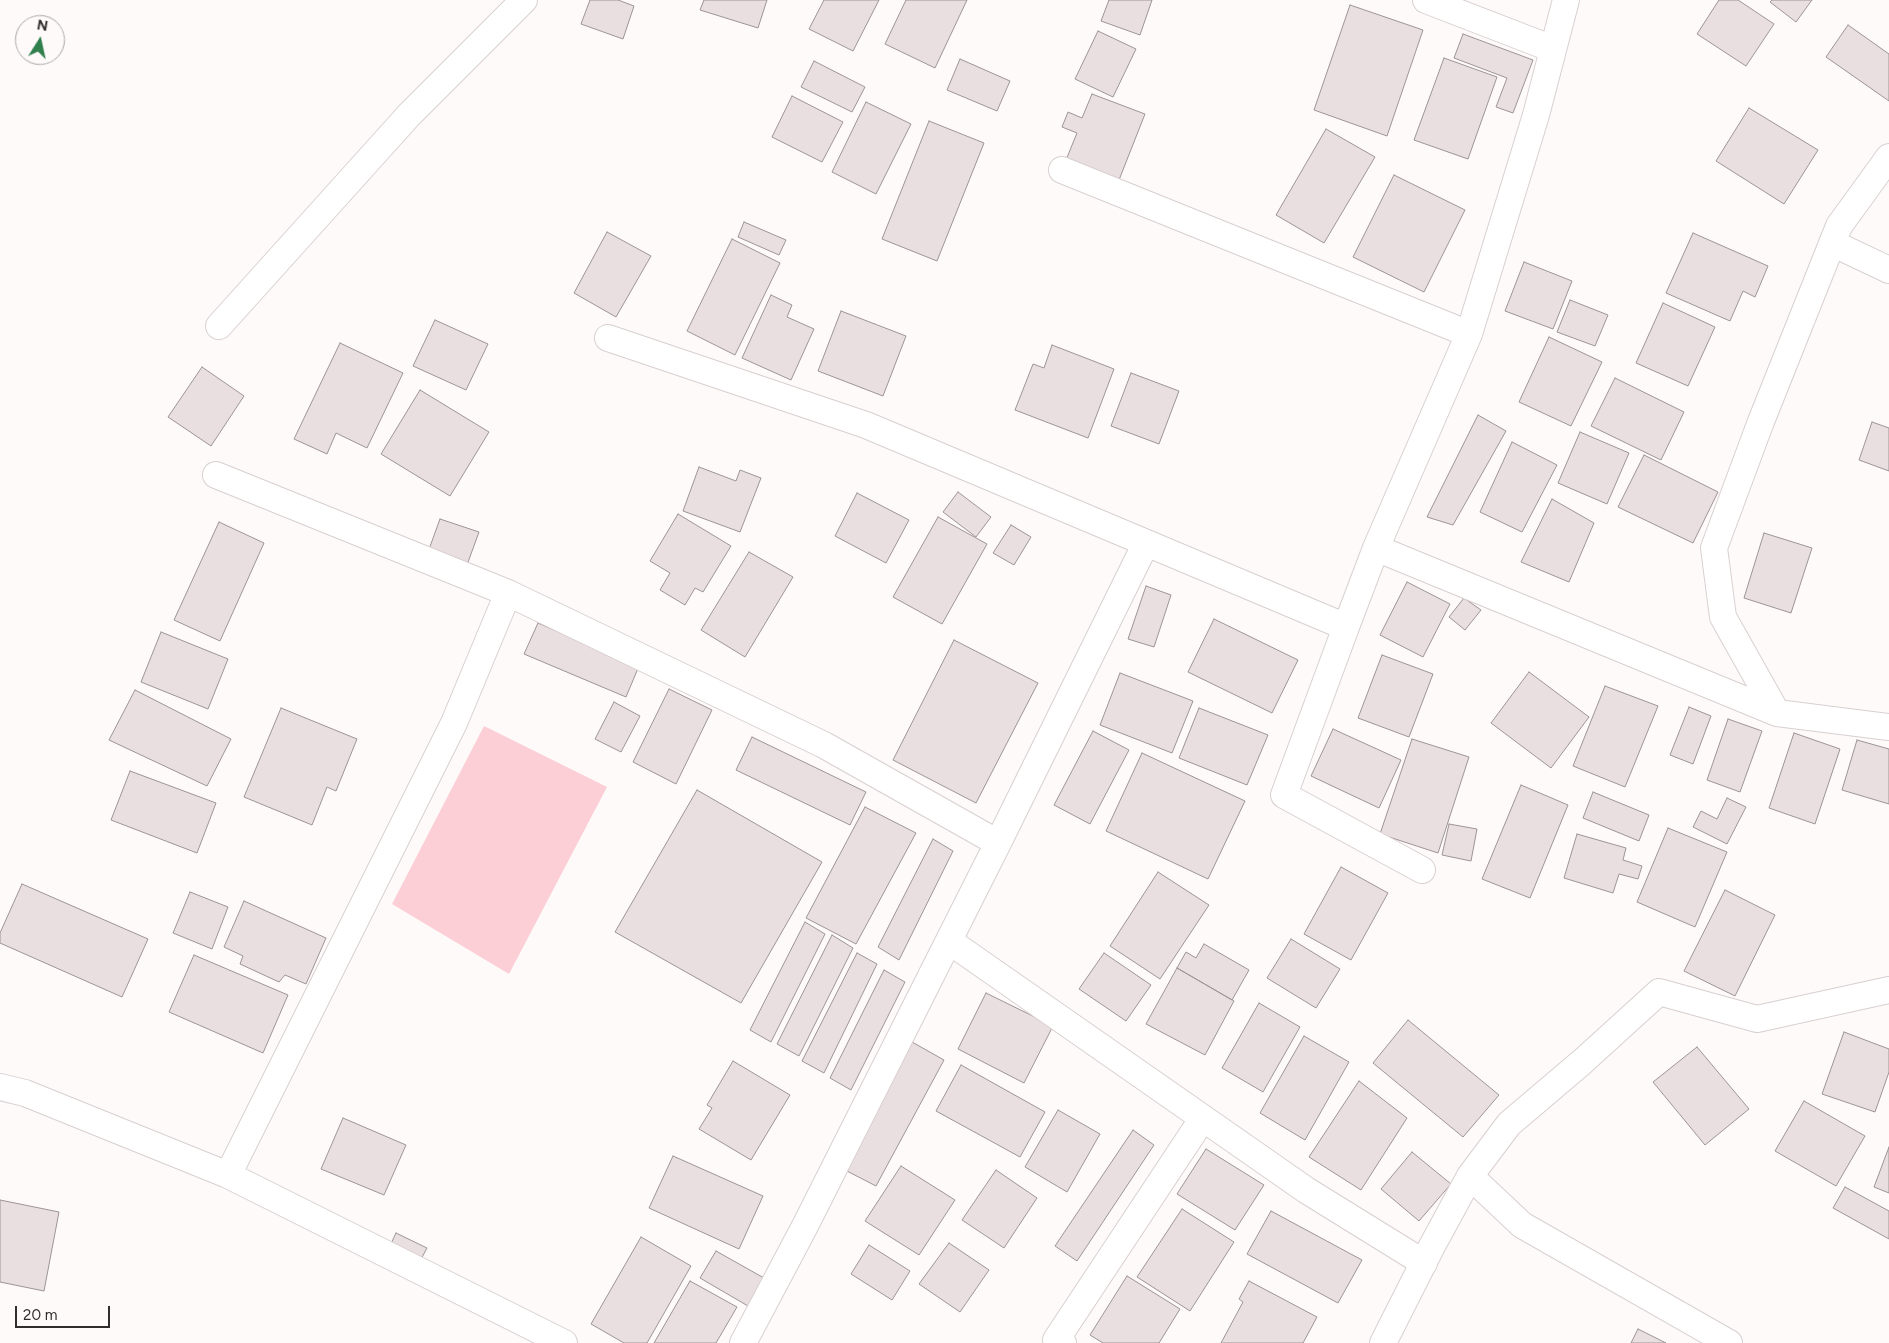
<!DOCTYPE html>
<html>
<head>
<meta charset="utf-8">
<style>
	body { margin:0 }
	#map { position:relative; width:1889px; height:1343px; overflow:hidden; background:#fefafa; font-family:Figtree,sans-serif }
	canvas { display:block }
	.north { position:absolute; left:15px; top:15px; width:50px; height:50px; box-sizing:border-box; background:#fefafa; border:1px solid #aca8a8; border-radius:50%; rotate:10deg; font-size:14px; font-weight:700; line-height:20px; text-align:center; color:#302d2d }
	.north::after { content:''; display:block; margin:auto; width:18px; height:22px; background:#327f4e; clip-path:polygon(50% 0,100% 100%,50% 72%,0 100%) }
	.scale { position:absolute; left:15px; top:1306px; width:95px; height:22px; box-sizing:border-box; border:2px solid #302d2d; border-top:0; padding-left:6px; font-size:15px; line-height:18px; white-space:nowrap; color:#302d2d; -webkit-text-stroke:4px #fefafa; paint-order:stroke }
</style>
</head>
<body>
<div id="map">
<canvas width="1889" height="1343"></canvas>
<div class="north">N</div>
<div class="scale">20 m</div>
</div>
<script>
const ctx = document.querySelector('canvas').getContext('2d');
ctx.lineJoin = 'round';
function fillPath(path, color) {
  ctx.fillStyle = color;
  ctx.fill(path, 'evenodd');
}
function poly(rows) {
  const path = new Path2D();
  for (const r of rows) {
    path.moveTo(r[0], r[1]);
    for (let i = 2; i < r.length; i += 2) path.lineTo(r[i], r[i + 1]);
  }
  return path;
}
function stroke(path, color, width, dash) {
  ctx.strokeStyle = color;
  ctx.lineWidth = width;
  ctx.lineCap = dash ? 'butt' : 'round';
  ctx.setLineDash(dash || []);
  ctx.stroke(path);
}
const green = poly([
	[484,726,607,787,509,974,392,904]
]);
const building = poly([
	[590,0,618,0,634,6,623,39,581,24,590,0],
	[704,0,767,0,758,28,700,10,704,0],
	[824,0,879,0,853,51,809,29,824,0],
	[906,0,967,0,935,68,885,44,906,0],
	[1109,0,1152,0,1140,35,1101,21,1109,0],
	[1719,0,1738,0,1774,24,1746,66,1697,34,1719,0],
	[1772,0,1812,0,1796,22,1770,2,1772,0],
	[1350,5,1423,30,1387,136,1314,110,1350,5],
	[1848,25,1889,54,1889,101,1826,57,1848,25],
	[1098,31,1136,49,1113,97,1075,79,1098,31],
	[1463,34,1533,60,1513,113,1496,107,1507,78,1454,58,1463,34],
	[1444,58,1497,77,1468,159,1414,140,1444,58],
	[960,59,1010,81,997,111,947,90,960,59],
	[814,61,865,87,852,112,801,87,814,61],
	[1092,94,1145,114,1119,180,1066,160,1077,133,1062,127,1068,112,1082,118,1092,94],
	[792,96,843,122,822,162,772,137,792,96],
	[866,102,911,124,876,194,832,172,866,102],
	[1749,108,1818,150,1784,204,1716,161,1749,108],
	[929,121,984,143,937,261,882,239,929,121],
	[1326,129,1375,157,1324,243,1276,215,1326,129],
	[1394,175,1465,210,1424,292,1353,257,1394,175],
	[744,222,786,240,779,255,738,237,744,222],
	[607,232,651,256,616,317,574,293,607,232],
	[1693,233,1768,266,1755,297,1743,291,1730,321,1666,293,1693,233],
	[732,239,780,263,735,355,687,331,732,239],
	[1524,262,1572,281,1553,329,1505,311,1524,262],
	[771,295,792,305,787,317,814,329,791,380,742,358,771,295],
	[1570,300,1608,315,1595,346,1557,332,1570,300],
	[1663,303,1715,327,1688,386,1636,363,1663,303],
	[841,311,906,336,883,396,818,371,841,311],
	[435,320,488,344,466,390,413,366,435,320],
	[1549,337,1602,362,1571,426,1519,402,1549,337],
	[340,343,403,373,367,448,336,433,327,454,294,439,340,343],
	[1052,345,1114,369,1088,438,1015,410,1033,364,1044,368,1052,345],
	[202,367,244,396,211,446,168,417,202,367],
	[1131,373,1179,391,1159,444,1111,426,1131,373],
	[1615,378,1684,412,1661,460,1591,426,1615,378],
	[420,390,489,432,450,496,381,454,420,390],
	[1478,415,1506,431,1453,525,1427,517,1478,415],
	[1872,422,1889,428,1889,471,1859,460,1872,422],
	[1580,432,1629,453,1607,504,1558,483,1580,432],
	[1512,442,1557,465,1522,532,1480,512,1512,442],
	[1644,455,1718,492,1693,543,1618,507,1644,455],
	[699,467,736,481,740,470,761,478,740,532,683,511,699,467],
	[958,492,991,517,976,537,943,512,958,492],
	[857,493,909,520,886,563,835,536,857,493],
	[1552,499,1594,523,1569,582,1521,562,1552,499],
	[678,514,731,546,703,592,695,588,685,605,660,590,670,573,650,561,678,514],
	[938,517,987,544,942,624,893,597,938,517],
	[440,519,479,532,467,565,428,552,440,519],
	[219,522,264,543,220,641,174,620,219,522],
	[1011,525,1031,537,1014,565,993,553,1011,525],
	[1764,533,1812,548,1791,613,1744,598,1764,533],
	[749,552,793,577,745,657,701,630,749,552],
	[1407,582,1450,604,1423,657,1380,635,1407,582],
	[1146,586,1171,595,1154,647,1128,639,1146,586],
	[1464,598,1481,610,1465,630,1449,617,1464,598],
	[1214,619,1298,660,1272,713,1188,672,1214,619],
	[538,623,639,666,626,697,524,654,538,623],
	[161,632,228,659,208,709,141,682,161,632],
	[954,640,1038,683,976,803,893,760,954,640],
	[1382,655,1433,674,1409,737,1358,718,1382,655],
	[1529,672,1589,717,1551,768,1491,723,1529,672],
	[1120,673,1193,701,1172,753,1100,725,1120,673],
	[1605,686,1658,706,1625,787,1573,766,1605,686],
	[669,689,712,710,676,784,633,762,669,689],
	[135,690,231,739,207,786,109,740,135,690],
	[614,702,640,716,621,752,595,739,614,702],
	[1689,707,1711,716,1693,764,1670,755,1689,707],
	[281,708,357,739,336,791,327,787,312,825,244,797,281,708],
	[1199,708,1268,735,1247,785,1179,758,1199,708],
	[1728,719,1762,731,1740,792,1707,780,1728,719],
	[1333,729,1401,760,1379,808,1311,776,1333,729],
	[1093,731,1129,750,1090,824,1054,805,1093,731],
	[1794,733,1840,749,1815,824,1769,808,1794,733],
	[752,737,866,792,850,825,736,770,752,737],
	[1412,739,1469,757,1438,853,1380,834,1412,739],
	[1857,740,1889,749,1889,804,1842,790,1857,740],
	[1142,753,1245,801,1208,879,1106,831,1142,753],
	[130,771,216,803,197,853,111,820,130,771],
	[1521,785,1568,805,1530,898,1482,879,1521,785],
	[697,790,822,862,741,1003,615,932,697,790],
	[1593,792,1649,815,1639,841,1583,818,1593,792],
	[1727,798,1746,807,1727,844,1693,827,1701,811,1717,819,1727,798],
	[865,807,916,833,856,944,806,918,865,807],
	[1449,824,1477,829,1471,861,1442,855,1449,824],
	[1668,828,1727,852,1695,927,1637,902,1668,828],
	[1577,834,1626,848,1623,860,1642,866,1638,879,1619,874,1613,893,1564,878,1577,834],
	[933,839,953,851,899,960,878,947,933,839],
	[1341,867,1388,893,1351,960,1304,934,1341,867],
	[1158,872,1209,905,1160,979,1110,946,1158,872],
	[22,884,148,939,122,997,0,943,0,933,22,884],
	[1725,890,1775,915,1735,996,1684,971,1725,890],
	[190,892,228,907,212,949,173,933,190,892],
	[244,901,326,938,306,984,285,975,279,982,240,964,243,956,224,947,244,901],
	[805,922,825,934,771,1042,750,1030,805,922],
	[832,935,853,948,799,1056,777,1044,832,935],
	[1291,939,1340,969,1316,1008,1267,978,1291,939],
	[1204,944,1249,970,1232,1000,1177,968,1186,952,1196,958,1204,944],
	[857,953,877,964,824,1073,802,1061,857,953],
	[1104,953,1151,985,1126,1021,1079,989,1104,953],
	[194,955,288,995,263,1053,169,1012,194,955],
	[1177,968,1234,1001,1205,1055,1146,1024,1177,968],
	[884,970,905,982,851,1090,830,1078,884,970],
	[986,993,1053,1026,1024,1083,958,1049,986,993],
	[1259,1003,1300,1027,1263,1092,1222,1068,1259,1003],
	[1408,1020,1499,1095,1463,1137,1373,1063,1408,1020],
	[1844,1032,1889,1049,1889,1072,1875,1112,1822,1094,1844,1032],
	[1304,1036,1349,1062,1305,1140,1260,1113,1304,1036],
	[912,1042,944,1060,876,1186,843,1169,912,1042],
	[1697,1047,1749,1109,1705,1145,1653,1082,1697,1047],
	[733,1061,790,1095,751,1160,699,1129,712,1108,707,1105,733,1061],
	[961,1065,1045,1112,1020,1157,936,1111,961,1065],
	[1359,1081,1407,1118,1361,1190,1309,1157,1359,1081],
	[1804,1101,1865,1136,1836,1186,1775,1151,1804,1101],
	[1058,1110,1100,1134,1067,1192,1025,1167,1058,1110],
	[343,1118,406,1145,384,1195,321,1169,343,1118],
	[1133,1130,1154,1145,1077,1261,1055,1246,1133,1130],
	[1889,1147,1889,1193,1874,1187,1889,1147],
	[1206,1149,1264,1185,1235,1230,1177,1194,1206,1149],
	[1412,1152,1451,1184,1419,1221,1381,1189,1412,1152],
	[673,1156,763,1196,739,1249,649,1208,673,1156],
	[901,1166,955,1200,919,1255,865,1221,901,1166],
	[996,1170,1037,1198,1004,1248,962,1220,996,1170],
	[1845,1187,1889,1211,1889,1239,1833,1208,1845,1187],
	[0,1200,59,1212,44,1291,0,1282,0,1200],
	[1182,1209,1234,1242,1190,1311,1137,1277,1182,1209],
	[1271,1211,1362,1260,1338,1303,1247,1254,1271,1211],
	[396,1233,427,1248,419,1263,389,1248,396,1233],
	[641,1237,691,1266,647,1343,624,1343,591,1324,641,1237],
	[949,1243,989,1270,960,1312,919,1284,949,1243],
	[869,1245,910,1271,892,1300,851,1274,869,1245],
	[716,1251,764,1278,748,1306,700,1278,716,1251],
	[1127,1276,1180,1309,1159,1343,1103,1343,1090,1335,1127,1276],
	[690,1281,737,1307,716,1343,654,1343,690,1281],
	[1249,1281,1317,1317,1303,1343,1221,1343,1243,1302,1239,1299,1249,1281],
	[1638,1329,1666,1343,1631,1343,1638,1329]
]);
const minor = poly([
	[1426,0,1553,49],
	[1062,170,1469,334],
	[1832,243,1889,270],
	[219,326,409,115,524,0],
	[608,338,866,425,1346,627,1376,548,1469,334,1536,115,1566,0],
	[216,475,508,593],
	[1376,548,1777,713,1889,727],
	[1346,627,1284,795,1422,870],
	[1777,713,1723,617,1714,548,1760,424,1839,226,1889,157],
	[949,941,1306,1190,1424,1263],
	[0,1087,25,1093,228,1175,564,1343],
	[228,1175,454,723,508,593,824,745,998,843],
	[1470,1176,1522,1225,1729,1343],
	[743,1343,805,1226,998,843,1146,543],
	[1063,1343,1056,1340,1203,1118],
	[1383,1343,1432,1246,1470,1176,1509,1124,1582,1062,1659,992,1757,1019,1889,990]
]);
fillPath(green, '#fbcfd5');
fillPath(building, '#e9dfe0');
stroke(building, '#9d9495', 1);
stroke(minor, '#d9cfd0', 28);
stroke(minor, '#fff', 26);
</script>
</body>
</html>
